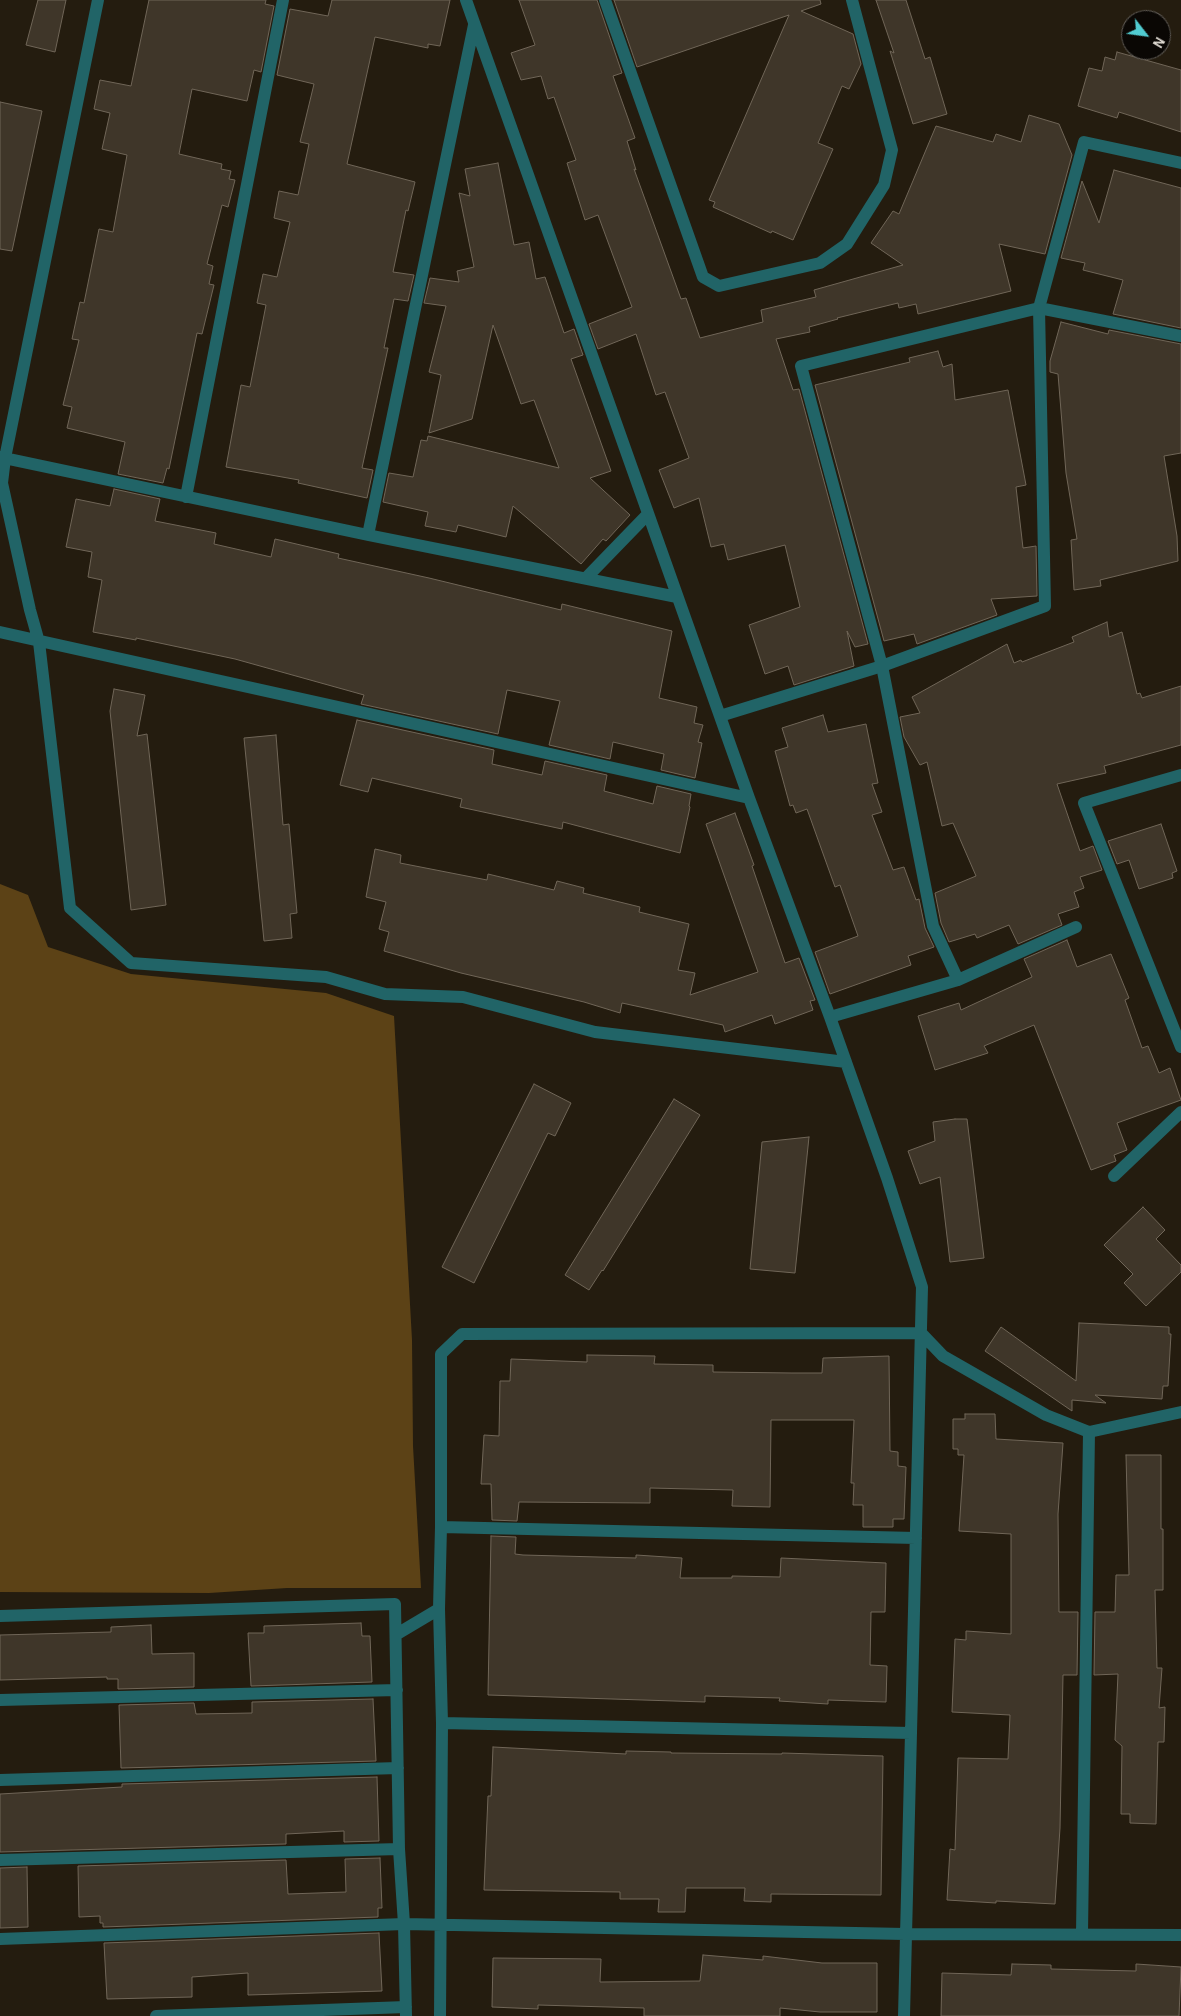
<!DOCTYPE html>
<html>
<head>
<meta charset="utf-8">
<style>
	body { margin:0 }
	#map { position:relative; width:1181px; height:2016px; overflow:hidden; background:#241c0f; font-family:"Alegreya Sans",sans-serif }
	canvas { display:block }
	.north { position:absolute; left:1121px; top:10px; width:50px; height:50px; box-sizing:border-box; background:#0a0704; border:1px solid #615d58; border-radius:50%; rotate:120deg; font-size:14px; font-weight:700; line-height:20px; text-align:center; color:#e4dfd7 }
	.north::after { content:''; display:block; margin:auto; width:18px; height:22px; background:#51ccd1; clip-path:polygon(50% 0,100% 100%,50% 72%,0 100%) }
</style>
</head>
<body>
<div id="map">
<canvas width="1181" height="2016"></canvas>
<div class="north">N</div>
</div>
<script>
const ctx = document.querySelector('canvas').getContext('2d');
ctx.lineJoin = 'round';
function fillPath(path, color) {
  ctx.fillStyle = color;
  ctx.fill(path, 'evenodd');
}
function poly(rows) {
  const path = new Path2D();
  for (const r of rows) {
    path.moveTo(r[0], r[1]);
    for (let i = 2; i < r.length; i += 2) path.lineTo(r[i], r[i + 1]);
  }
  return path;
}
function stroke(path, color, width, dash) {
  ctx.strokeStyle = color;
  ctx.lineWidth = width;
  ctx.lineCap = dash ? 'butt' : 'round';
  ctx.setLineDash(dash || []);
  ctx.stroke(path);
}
const forest = poly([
	[0,884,28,895,48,947,131,974,326,993,394,1016,412,1340,413,1446,421,1588,287,1588,209,1593,0,1592]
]);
const building = poly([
	[38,0,66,0,55,52,26,45,38,0],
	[149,0,266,0,265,4,274,6,261,72,254,70,247,101,192,89,179,154,222,164,221,169,231,171,229,179,235,180,228,207,222,205,207,264,213,266,209,284,214,285,202,334,197,333,169,469,167,468,163,483,118,474,125,442,67,428,72,407,63,405,79,340,72,339,80,302,84,303,99,229,113,232,127,155,102,149,110,113,94,109,100,80,131,86,149,0],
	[332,0,450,0,440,46,428,44,428,48,375,37,347,164,415,182,408,211,406,210,393,272,414,275,408,301,394,299,384,348,388,348,362,468,373,470,367,498,298,483,299,480,226,467,241,385,250,387,266,305,257,303,263,274,277,277,290,222,274,218,279,191,298,195,309,144,300,142,314,84,277,75,290,9,328,16,332,0],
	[519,0,597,0,622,73,613,76,635,138,627,141,636,170,634,169,681,299,686,298,700,338,763,322,761,310,816,297,814,290,903,265,871,243,893,211,899,214,936,126,993,142,996,134,1021,142,1029,115,1059,124,1072,155,1045,254,999,244,1011,291,918,314,916,304,899,308,898,303,837,318,838,319,809,327,810,332,776,339,793,390,799,389,868,644,855,647,847,631,854,666,794,685,788,666,765,674,749,625,800,607,785,545,728,560,724,544,711,547,699,498,674,508,659,470,689,458,665,392,656,395,636,334,598,349,589,324,632,307,598,215,585,220,567,163,576,160,554,97,548,99,541,76,521,80,511,53,535,45,519,0],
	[614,0,820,0,821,4,801,11,853,34,861,64,849,89,842,86,818,143,833,149,793,240,772,231,771,233,713,207,715,202,709,200,789,15,637,67,614,0],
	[876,0,906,0,925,59,930,57,947,114,913,124,890,51,894,53,876,0],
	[1117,52,1181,70,1181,132,1119,112,1117,118,1078,106,1089,68,1102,71,1105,57,1115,60,1117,52],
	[0,102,42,111,12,251,0,249,0,102],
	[498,163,514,245,529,242,536,279,545,277,564,333,574,329,583,355,571,359,611,471,590,478,630,515,606,541,603,539,581,564,513,506,506,537,458,525,456,532,425,526,428,512,383,502,389,473,413,477,421,440,427,441,428,436,559,468,534,400,521,404,493,325,472,419,429,433,441,375,429,372,446,306,424,303,430,278,459,282,457,271,474,267,459,193,470,196,465,169,498,163],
	[1114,170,1181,188,1181,328,1113,314,1123,280,1083,270,1085,263,1061,258,1082,181,1099,223,1114,170],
	[1061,322,1108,334,1109,330,1181,344,1181,453,1164,456,1177,536,1178,561,1100,580,1101,586,1074,590,1071,540,1077,539,1066,473,1058,374,1050,372,1050,361,1061,322],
	[938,351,943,367,952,364,955,400,1008,390,1026,485,1016,487,1023,548,1036,546,1037,596,991,599,997,615,917,644,914,634,884,641,815,385,910,362,909,358,938,351],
	[114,489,160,499,155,521,216,533,214,544,271,557,275,539,339,554,338,558,429,578,561,610,562,604,672,631,659,698,697,707,694,723,703,725,698,742,702,743,695,778,661,770,664,754,613,742,610,759,549,745,560,701,507,690,498,734,361,704,364,695,235,659,136,638,136,640,93,632,102,580,88,577,92,552,66,547,76,499,110,506,114,489],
	[1107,622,1109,637,1122,632,1137,694,1140,693,1142,698,1181,686,1181,745,1104,766,1106,773,1057,784,1080,851,1093,846,1102,870,1080,877,1084,888,1074,892,1079,907,1058,914,1062,925,1018,944,1009,925,977,938,975,934,949,942,941,923,935,893,976,876,953,823,942,826,927,762,920,765,904,737,900,717,920,713,912,697,1007,644,1014,663,1021,660,1022,662,1074,642,1072,637,1107,622],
	[114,689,145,695,137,736,147,734,166,905,131,910,110,711,114,689],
	[823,715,828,732,866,724,878,783,872,784,882,812,872,815,893,870,904,867,916,900,919,899,925,928,934,947,908,956,911,965,830,994,815,952,858,936,840,885,835,887,807,809,796,813,793,805,790,806,775,751,788,747,782,728,823,715],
	[357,720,494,750,492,764,542,775,545,761,607,775,604,791,653,804,657,786,691,794,689,806,690,807,680,853,563,822,562,829,460,807,462,799,372,778,368,792,340,785,357,720],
	[276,735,283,825,289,824,297,913,290,914,292,938,264,941,244,738,276,735],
	[735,813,754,865,752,866,785,963,799,958,815,1000,810,1001,813,1010,775,1024,772,1015,725,1032,723,1025,622,1003,620,1013,584,1002,461,973,384,951,389,932,379,929,386,902,366,897,375,849,401,855,400,863,487,880,488,874,554,890,557,881,584,888,583,893,640,907,639,912,689,924,678,970,695,973,690,995,758,972,706,824,735,813],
	[1161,824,1177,871,1172,873,1173,878,1139,889,1129,860,1117,864,1108,841,1161,824],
	[1067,940,1077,967,1111,954,1129,998,1125,1000,1142,1048,1148,1046,1159,1073,1170,1068,1181,1100,1117,1123,1127,1150,1114,1155,1116,1161,1091,1170,1034,1025,984,1046,988,1053,935,1070,918,1016,959,1003,961,1010,1032,977,1024,959,1067,940],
	[534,1084,571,1103,555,1136,548,1133,474,1283,442,1267,534,1084],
	[674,1099,700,1115,603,1271,602,1270,589,1290,565,1275,674,1099],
	[955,1119,967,1119,984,1258,950,1262,940,1177,920,1184,908,1151,935,1141,933,1122,955,1119],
	[809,1137,795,1273,750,1269,762,1142,809,1137],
	[1143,1207,1165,1230,1156,1239,1181,1265,1181,1272,1146,1306,1124,1283,1133,1274,1104,1245,1143,1207],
	[1079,1323,1169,1327,1169,1334,1171,1334,1168,1386,1163,1386,1162,1399,1095,1395,1106,1403,1072,1400,1072,1411,985,1351,1001,1327,1076,1381,1079,1323],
	[587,1355,655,1356,654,1364,713,1365,713,1372,792,1373,822,1373,823,1358,889,1356,890,1451,898,1452,898,1466,906,1467,904,1519,893,1519,893,1527,863,1527,863,1505,853,1505,854,1483,851,1483,854,1420,771,1420,770,1507,732,1506,733,1490,650,1488,650,1503,519,1502,517,1521,492,1520,491,1484,481,1484,484,1435,499,1436,500,1381,510,1381,511,1359,587,1362,587,1355],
	[965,1414,995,1414,996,1439,1063,1443,1058,1514,1059,1612,1078,1612,1077,1675,1063,1675,1060,1828,1055,1904,996,1901,996,1903,947,1900,950,1849,955,1850,958,1758,1008,1759,1010,1715,952,1712,955,1639,966,1640,966,1631,1011,1634,1011,1534,959,1531,964,1455,958,1455,958,1449,953,1449,953,1419,965,1419,965,1414],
	[1126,1455,1161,1455,1161,1529,1163,1529,1163,1590,1155,1590,1157,1668,1162,1668,1159,1708,1165,1707,1164,1742,1158,1742,1156,1824,1130,1823,1130,1814,1121,1814,1122,1746,1115,1740,1118,1674,1094,1675,1095,1612,1115,1612,1116,1575,1129,1575,1126,1455],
	[491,1536,516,1537,515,1554,523,1555,636,1558,636,1555,682,1558,680,1578,732,1578,732,1576,780,1577,781,1558,886,1563,885,1612,871,1612,870,1665,887,1666,886,1702,828,1700,828,1704,779,1701,780,1698,705,1696,705,1702,488,1695,491,1536],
	[361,1623,362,1636,370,1636,372,1682,251,1686,248,1633,264,1633,264,1626,361,1623],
	[151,1625,152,1654,194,1653,194,1687,118,1689,118,1679,107,1679,107,1677,0,1680,0,1635,111,1632,111,1627,151,1625],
	[373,1699,376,1761,121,1768,119,1705,194,1703,196,1714,252,1713,252,1702,373,1699],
	[493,1747,626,1754,626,1751,671,1752,671,1753,782,1754,782,1753,883,1756,881,1895,771,1894,771,1902,744,1901,745,1888,686,1888,685,1912,658,1912,659,1899,620,1899,620,1892,484,1890,488,1796,491,1796,493,1747],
	[377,1777,379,1841,344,1842,344,1831,286,1834,286,1844,0,1852,0,1794,122,1787,122,1784,377,1777],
	[380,1858,382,1908,378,1908,378,1917,103,1927,103,1923,100,1923,100,1916,79,1917,78,1866,286,1860,288,1894,346,1892,345,1859,380,1858],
	[27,1867,28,1927,0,1928,0,1868,27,1867],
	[379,1933,382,1991,248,1995,248,1973,192,1977,192,1997,107,1999,104,1943,379,1933],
	[703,1955,763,1960,763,1956,822,1963,877,1963,877,2012,820,2012,780,2008,780,2016,644,2016,644,2008,538,2005,538,2009,492,2007,493,1958,601,1959,600,1982,700,1981,703,1955],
	[1012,1964,1051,1965,1051,1969,1136,1971,1136,1964,1181,1967,1179,2016,941,2016,942,1973,1011,1975,1012,1964]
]);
const minor = poly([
	[98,0,5,458,2,483,30,610,39,642,70,908,131,963,326,977,385,994,463,997,595,1032,846,1062],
	[466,0,749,798,830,1017,887,1178,922,1287,904,2016],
	[605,0,703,277,719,286,820,263,847,244,884,185,892,150,852,0],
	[0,457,368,535,677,597],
	[186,497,283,0],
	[368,535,474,25],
	[586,578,648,514],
	[0,632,749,798],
	[720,716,882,666,1045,606,1039,308,1181,336],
	[1181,775,1084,803,1181,1047],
	[1076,927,958,980,933,926,882,666,801,366,1039,308,1084,142,1181,163],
	[830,1017,958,980],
	[1114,1176,1181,1112],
	[441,1527,916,1538],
	[0,1616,395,1604,399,1849,404,1924,406,2016],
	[397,1634,439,1609],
	[0,1700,397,1690],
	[442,1723,911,1733],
	[0,1780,398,1768],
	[0,1860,399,1849],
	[1082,1933,1089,1432],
	[0,1939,404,1924,905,1934,1181,1935],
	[156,2016,406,2007],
	[440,2016,442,1723,439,1609,441,1527,441,1354,462,1334,921,1333,943,1356,1046,1415,1089,1432,1181,1412]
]);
fillPath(forest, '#5c4216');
fillPath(building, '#3f3629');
stroke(building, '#706658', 1);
stroke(minor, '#216467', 12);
</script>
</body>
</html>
